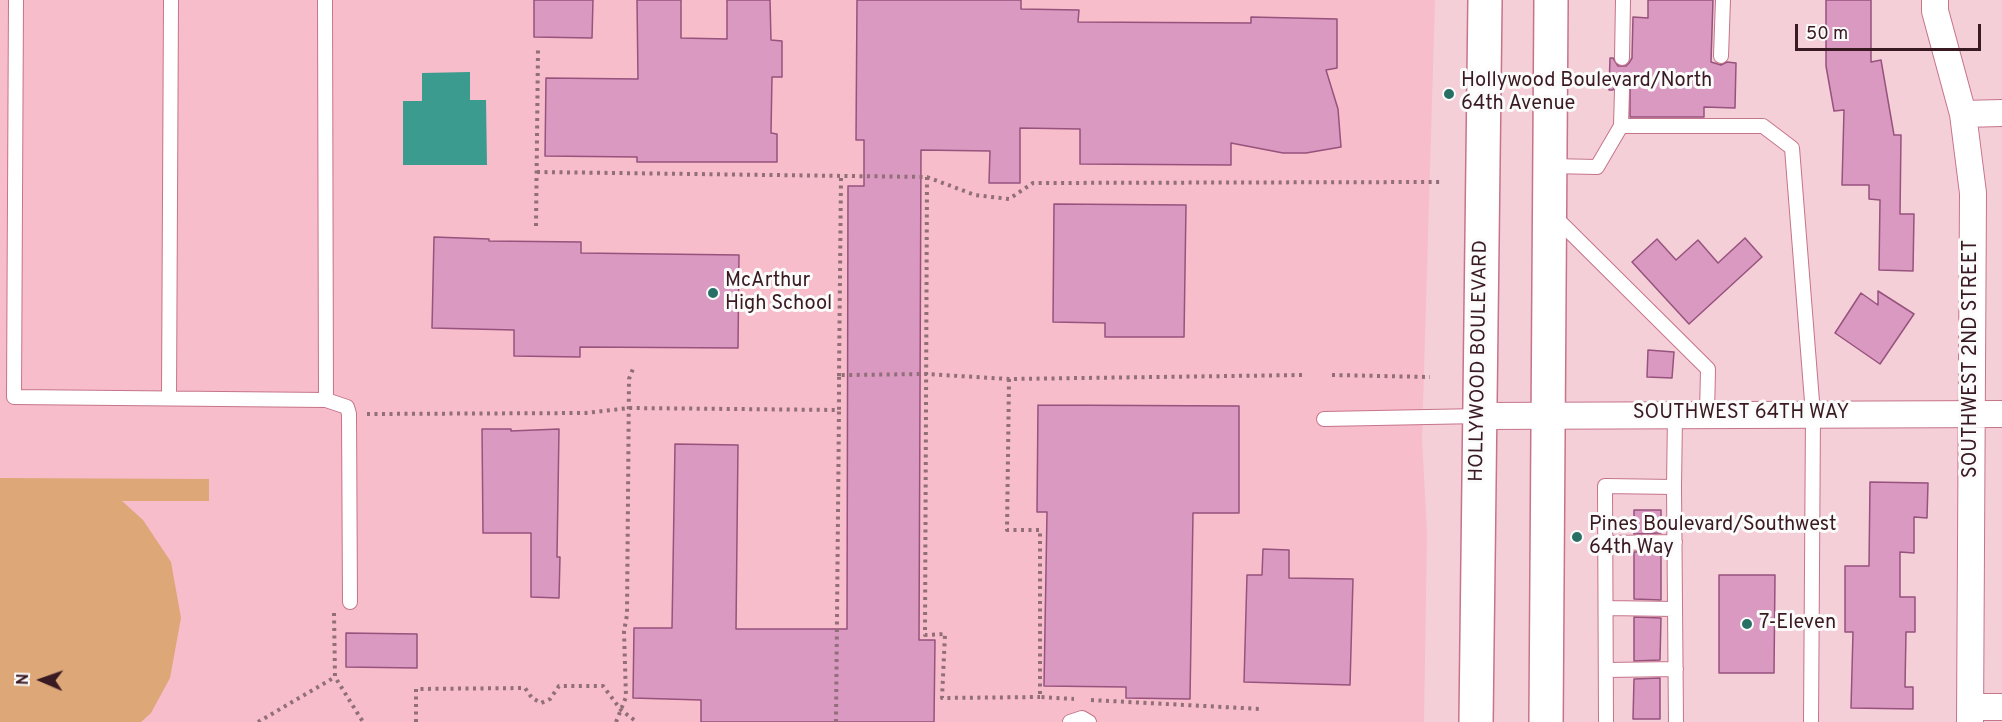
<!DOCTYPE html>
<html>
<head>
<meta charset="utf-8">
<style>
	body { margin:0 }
	#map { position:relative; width:2002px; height:722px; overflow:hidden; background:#f4cfd8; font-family:Overpass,sans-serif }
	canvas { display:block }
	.north { position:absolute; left:12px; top:650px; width:60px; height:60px; -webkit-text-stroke:4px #fbfbfb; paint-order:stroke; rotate:272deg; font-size:16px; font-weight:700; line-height:24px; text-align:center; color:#391922 }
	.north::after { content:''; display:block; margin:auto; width:21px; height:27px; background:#391922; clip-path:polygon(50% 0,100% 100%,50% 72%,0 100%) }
	.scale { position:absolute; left:1795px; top:24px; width:186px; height:27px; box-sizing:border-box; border:3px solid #391922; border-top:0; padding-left:8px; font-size:18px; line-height:21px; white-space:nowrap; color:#391922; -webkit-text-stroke:4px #fbfbfb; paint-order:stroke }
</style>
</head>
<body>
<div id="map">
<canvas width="2002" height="722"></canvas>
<div class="north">N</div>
<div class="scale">50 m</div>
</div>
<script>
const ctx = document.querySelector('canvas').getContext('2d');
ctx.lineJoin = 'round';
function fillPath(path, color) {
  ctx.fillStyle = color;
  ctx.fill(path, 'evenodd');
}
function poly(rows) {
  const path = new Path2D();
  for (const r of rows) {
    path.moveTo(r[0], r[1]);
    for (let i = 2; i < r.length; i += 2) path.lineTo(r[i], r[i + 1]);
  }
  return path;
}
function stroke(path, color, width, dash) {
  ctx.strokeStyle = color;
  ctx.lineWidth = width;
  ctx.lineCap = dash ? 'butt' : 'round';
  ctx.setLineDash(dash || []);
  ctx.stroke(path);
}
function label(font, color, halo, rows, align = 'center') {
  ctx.font = font + ' Overpass,sans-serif';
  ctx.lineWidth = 6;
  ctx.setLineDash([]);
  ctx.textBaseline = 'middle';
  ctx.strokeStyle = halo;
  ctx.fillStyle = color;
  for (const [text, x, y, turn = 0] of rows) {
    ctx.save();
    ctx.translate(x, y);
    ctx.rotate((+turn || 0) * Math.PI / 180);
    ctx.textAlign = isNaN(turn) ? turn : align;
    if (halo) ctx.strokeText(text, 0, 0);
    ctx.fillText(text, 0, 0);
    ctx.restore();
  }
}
const built = poly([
	[0,0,1435,0,1422,439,1427,533,1424,722,0,722]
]);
const green = poly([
	[0,478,209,479,209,501,122,501,143,520,171,562,181,618,170,678,151,713,141,722,0,722]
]);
const water = poly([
	[470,72,470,100,486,100,487,165,403,165,403,101,422,101,422,73]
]);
const building = poly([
	[534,0,593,0,592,38,534,37,534,0],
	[637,0,681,0,681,38,727,39,727,0,770,0,771,40,782,41,782,77,772,77,771,133,777,134,777,162,637,162,637,157,545,156,546,78,638,79,637,0],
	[857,0,1021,0,1021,9,1079,10,1078,22,1251,23,1251,17,1337,19,1337,68,1326,70,1338,109,1341,147,1306,153,1283,153,1231,143,1231,165,1080,164,1080,129,1020,128,1020,183,989,183,990,151,921,150,919,640,935,640,934,722,701,722,701,700,633,698,634,628,672,628,675,444,738,445,736,629,847,629,848,186,864,186,864,140,856,140,857,0],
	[1648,0,1713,0,1711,62,1721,65,1727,62,1736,63,1735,108,1704,107,1704,117,1630,117,1630,85,1622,81,1615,85,1613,90,1609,90,1610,58,1613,58,1618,66,1626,66,1629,63,1632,58,1633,17,1648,18,1648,0],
	[1826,0,1871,0,1871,62,1881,60,1894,135,1901,135,1900,214,1914,214,1913,271,1879,270,1880,200,1869,199,1869,185,1842,185,1844,110,1834,111,1826,66,1826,0],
	[1054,204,1186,205,1184,337,1105,337,1105,323,1053,322,1054,204],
	[434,237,489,239,489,241,581,242,581,253,739,255,738,348,580,347,580,357,514,356,514,330,432,328,434,237],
	[1745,238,1762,257,1689,324,1632,262,1657,239,1676,260,1698,240,1718,263,1745,238],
	[1878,291,1914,314,1880,364,1835,333,1861,293,1878,305,1878,291],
	[1648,350,1674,352,1672,378,1647,377,1648,350],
	[1038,405,1239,406,1239,513,1193,513,1190,699,1126,698,1126,687,1044,686,1047,512,1037,512,1038,405],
	[482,429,511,429,511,431,559,429,557,557,560,557,559,598,531,597,531,533,483,533,482,429],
	[1870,482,1928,483,1927,518,1914,517,1914,553,1900,552,1900,597,1915,597,1915,632,1906,632,1905,687,1913,687,1913,709,1851,708,1853,632,1845,632,1845,566,1869,566,1870,482],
	[1634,510,1661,510,1661,533,1634,534,1634,510],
	[1263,549,1289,550,1289,578,1353,579,1350,685,1244,682,1247,575,1262,575,1263,549],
	[1661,551,1661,600,1634,599,1634,552,1661,551],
	[1719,575,1775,575,1774,673,1719,673,1719,575],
	[1634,617,1661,618,1660,660,1634,661,1634,617],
	[346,633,417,634,417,668,346,667,346,633],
	[1660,678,1660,719,1633,719,1634,679,1660,678]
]);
const path = poly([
	[537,172,927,177,975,195,1009,199,1033,183,1441,182],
	[927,177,925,635,945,634,942,698,1040,697],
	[536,226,538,49],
	[1332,375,1430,377],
	[839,376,841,176],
	[1009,379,1007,530,1040,530,1040,697,1074,699],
	[367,414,586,413,629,408,839,410,839,375,848,375,926,374,1009,379,1303,375],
	[334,613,335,677,363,722],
	[1091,700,1261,709],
	[258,722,335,677],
	[416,722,416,689,525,688,532,698,541,703,550,699,559,686,603,686,621,710,637,722],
	[616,722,626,697,624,631,627,615,629,379,634,366],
	[836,722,839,408]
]);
const service = poly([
	[16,0,14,397,326,400,325,0],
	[1721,56,1723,0],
	[1622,58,1623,0],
	[1621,126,1763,126,1792,148,1813,414,1811,722],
	[1550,166,1597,167,1621,126,1622,90],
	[1554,216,1708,369,1707,414],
	[169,398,171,0],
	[326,400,347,407,349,414,350,602],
	[1675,415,1674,487,1676,722],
	[1324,419,1480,416],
	[1606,543,1675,542],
	[1606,608,1675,609],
	[1606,670,1676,669],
	[1070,722,1082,718,1089,722],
	[1606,722,1605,486,1674,487]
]);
const minor = poly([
	[1935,0,1935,11,1963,114,1973,193,1970,722],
	[1963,114,2002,113],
	[1480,416,2002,414],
	[1970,707,2002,707]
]);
const trunk = poly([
	[1476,722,1485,0],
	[1546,722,1551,0]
]);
const markers = [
	[1449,94,6,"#286f65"],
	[713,293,6,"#286f65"],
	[1577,537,6,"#286f65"],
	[1747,624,6,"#286f65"]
];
const poiNames = [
	["Hollywood Boulevard/North",1461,82],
	["64th Avenue",1461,105],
	["McArthur",725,282],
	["High School",725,305],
	["Pines Boulevard/Southwest",1589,526],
	["64th Way",1589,549],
	["7-Eleven",1759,624]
];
const streetNames = [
	["SOUTHWEST 2ND STREET",1972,359,-90],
	["HOLLYWOOD BOULEVARD",1480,361,-89],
	["SOUTHWEST 64TH WAY",1741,414]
];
fillPath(built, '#f7bdcb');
fillPath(green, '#dda777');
fillPath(water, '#3a9b8e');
fillPath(building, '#da99c0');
stroke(building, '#97527d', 1.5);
stroke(service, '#c6748a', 16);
stroke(minor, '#c6748a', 28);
stroke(trunk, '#c6748a', 36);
stroke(path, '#916f78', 4, [3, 4.5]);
stroke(service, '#fff', 14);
stroke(minor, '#fff', 26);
stroke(trunk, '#fff', 33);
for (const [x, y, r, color] of markers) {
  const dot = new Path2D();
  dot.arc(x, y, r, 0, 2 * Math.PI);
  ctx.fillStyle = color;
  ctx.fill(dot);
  stroke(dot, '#fbfbfb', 2);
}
label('20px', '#391922', '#fbfbfb', poiNames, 'left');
label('20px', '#391922', '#fbfbfb', streetNames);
</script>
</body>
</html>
